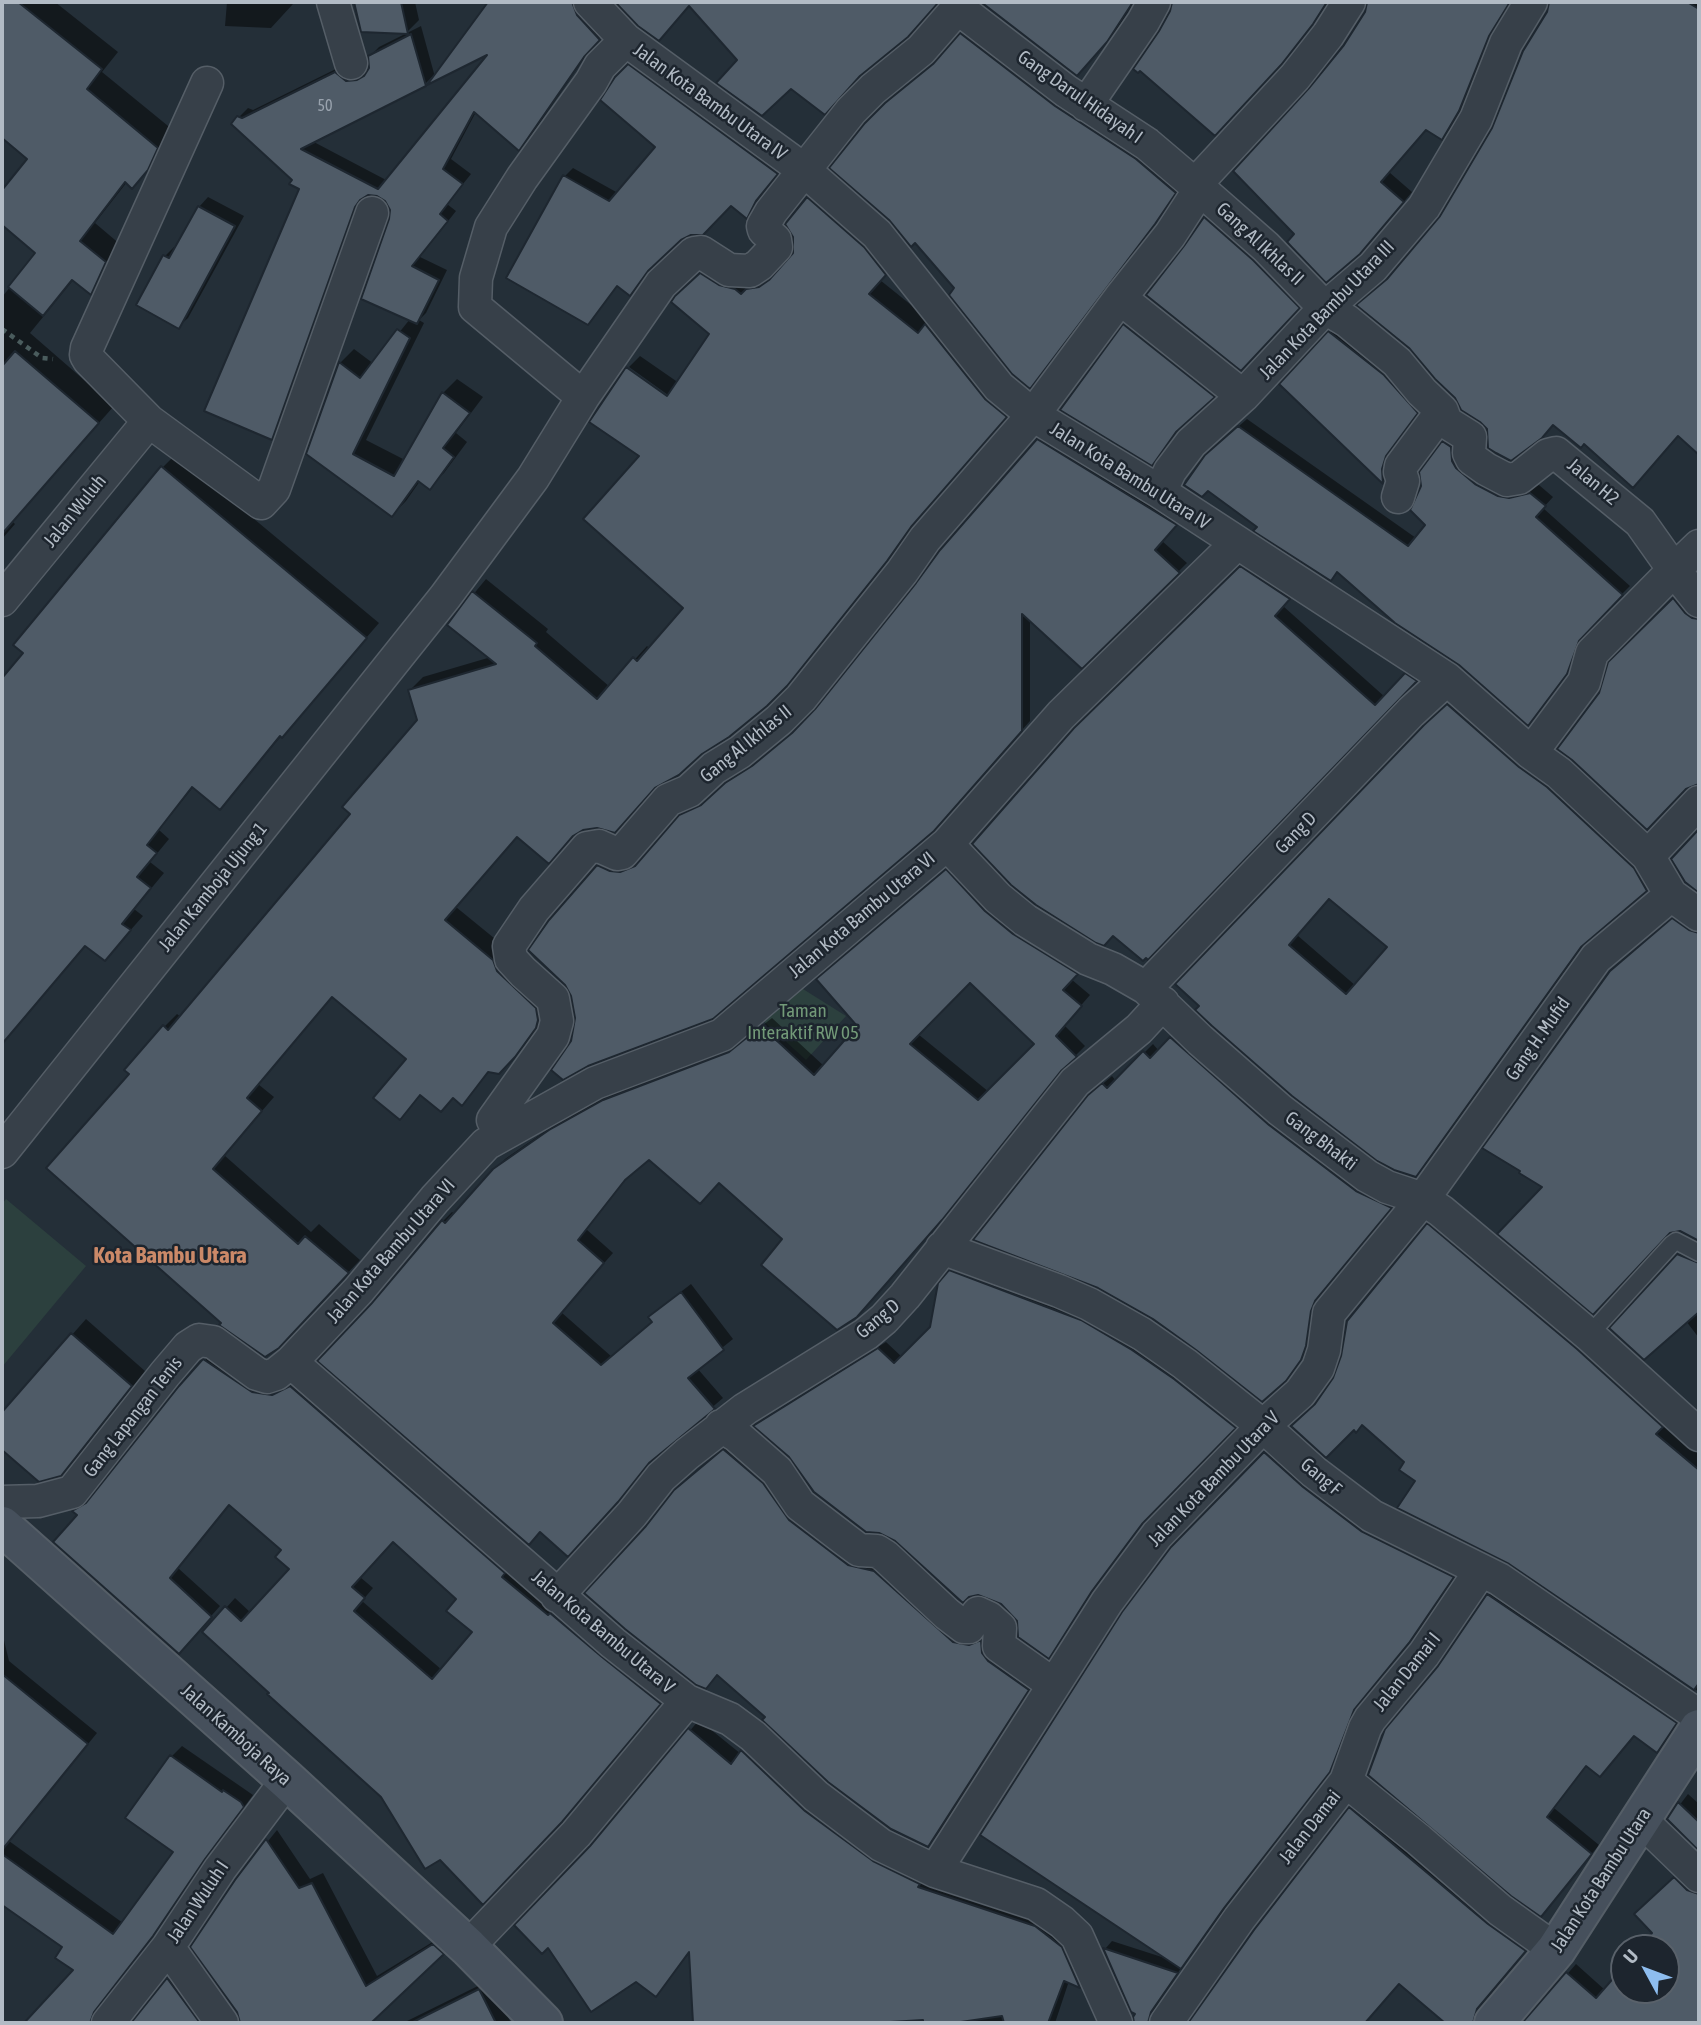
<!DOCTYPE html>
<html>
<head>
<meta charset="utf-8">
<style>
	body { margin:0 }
	#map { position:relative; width:1701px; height:2025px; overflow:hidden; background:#242f38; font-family:"Asap Condensed",sans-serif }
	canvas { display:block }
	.frame { position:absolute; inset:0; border:4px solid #b2bbc5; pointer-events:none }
	.north { position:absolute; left:1610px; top:1934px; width:70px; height:70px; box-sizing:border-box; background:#1d252e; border:2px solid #59616a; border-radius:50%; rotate:311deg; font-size:19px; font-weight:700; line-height:28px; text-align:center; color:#b2bbc5 }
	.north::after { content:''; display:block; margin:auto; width:24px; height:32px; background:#8ebdef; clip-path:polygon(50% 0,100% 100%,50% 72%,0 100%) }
</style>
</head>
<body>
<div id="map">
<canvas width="1701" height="2025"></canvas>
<div class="frame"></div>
<div class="north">U</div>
</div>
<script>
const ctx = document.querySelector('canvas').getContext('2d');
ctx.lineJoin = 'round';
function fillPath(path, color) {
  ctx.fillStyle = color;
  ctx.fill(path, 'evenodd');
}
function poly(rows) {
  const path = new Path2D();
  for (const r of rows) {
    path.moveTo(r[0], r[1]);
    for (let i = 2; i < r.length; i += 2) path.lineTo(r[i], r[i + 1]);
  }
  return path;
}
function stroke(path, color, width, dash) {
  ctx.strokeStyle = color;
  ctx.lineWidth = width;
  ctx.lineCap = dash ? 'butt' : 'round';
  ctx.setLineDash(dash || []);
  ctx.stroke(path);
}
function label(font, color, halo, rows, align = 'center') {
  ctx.font = font + ' "Asap Condensed",sans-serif';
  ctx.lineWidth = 5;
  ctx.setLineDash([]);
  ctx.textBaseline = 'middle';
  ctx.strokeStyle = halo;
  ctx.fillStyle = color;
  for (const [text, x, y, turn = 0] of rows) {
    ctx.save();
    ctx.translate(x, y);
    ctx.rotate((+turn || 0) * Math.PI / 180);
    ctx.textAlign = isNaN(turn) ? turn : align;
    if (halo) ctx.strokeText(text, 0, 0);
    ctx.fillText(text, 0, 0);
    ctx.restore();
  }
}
const green = poly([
	[795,984,846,1016,806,1060,760,1018],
	[6,1199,86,1266,2,1367,2,1204]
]);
const shadow = poly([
	[2,2,55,2,118,52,102,72,173,130,164,151,148,170,132,186,127,182,95,223,121,245,107,277,91,293,74,279,30,333,114,406,12,521,15,524,2,539,2,297,38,253,2,223,2,192,30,159,2,136],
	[227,2,292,2,293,4,271,28,225,26],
	[356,2,415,2,419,20,407,32,362,30],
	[491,2,583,2,608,29,593,45,528,140,519,149,476,112,451,159,471,174,447,204,456,211,420,257,447,270,426,313,419,320,424,323,366,440,405,460,443,393,457,379,483,397,456,433,467,442,444,473,429,487,420,481,406,501,392,515,308,454,340,363,354,349,374,364,410,319,391,220,392,210,387,199,378,194,363,195,281,429,272,438,301,188,239,117,248,108,253,110,346,64,356,72,368,72,370,56,379,47,421,26,435,77],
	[493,49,388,181,312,141,425,84,433,76,435,77],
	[617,2,938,2,917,25,791,87,739,60,690,4,639,25],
	[983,2,1134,2,1116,31,1077,74],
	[1174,2,1329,2,1290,54,1224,124,1172,11],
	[1369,2,1512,2,1499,23,1468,100,1451,129,1442,138,1426,129,1389,172,1412,192,1369,243,1297,234,1310,91,1345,46,1366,13],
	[1551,2,1699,2,1699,452,1679,434,1584,442,1554,423,1488,429,1393,275,1440,220,1493,129,1548,12],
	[972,23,1185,181,1165,211,1040,376,1030,386,866,124,898,92,941,57],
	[637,57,785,165,746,216,731,204,691,233,680,238,655,262,630,294,618,284,588,323,565,176,573,168,618,193,657,146,616,78],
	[821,185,898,261,880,280,931,321,1018,403,924,512,900,546,800,671,765,705,597,826,518,836,456,907,505,947,548,1013,528,1042,512,1059,490,1071,461,1104,454,1097,422,1093,412,1105,408,1059,333,996,258,1084,274,1097,224,1155,311,1232,319,1224,360,1260,291,1333,132,1074,164,1027,177,1014,181,1017,352,814,419,721,410,690,423,677,491,657,449,624,486,579,548,629,546,632,610,687,647,646,650,649,686,608,642,456,675,400,629,367,640,356,679,383,712,334,690,283,714,261,760,277,774,274,795,254,808,198],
	[208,197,244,216,188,318,178,327,165,256,174,247,177,248,199,207],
	[1214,209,1308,298,1250,359,1187,246,1205,218],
	[1133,317,1222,387,1183,423,1152,464,1062,409],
	[1336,326,1423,406,1392,447,1388,461,1389,476,1383,481,1281,384],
	[1247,419,1416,538,1428,524,1444,443,1452,434,1519,491,1539,485,1553,497,1543,508,1630,586,1586,630,1575,664,1528,724,1460,664,1338,571,1330,579,1259,526,1215,447],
	[1047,431,1184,516,1162,541,1187,563,1082,667,1030,619,1030,721,942,820,572,1042,598,866,606,858,630,864,644,858,690,807,712,797,736,775,762,758,802,725],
	[176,454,379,623,220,807,194,786,159,830,169,839,150,862,164,873,134,909,143,916,105,959,86,945,2,1042,2,680,25,652,162,468],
	[1250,558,1298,589,1283,606,1385,697,1415,665,1425,671,1157,948,1076,729],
	[1683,590,1699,607,1699,783,1694,783,1600,694,1610,663],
	[1458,696,1656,880,1588,939,1425,1166,1415,1175,1198,1010,1436,716],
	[1329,897,1389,947,1356,986,1297,935],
	[956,861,1085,964,1071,979,1090,995,1064,1025,1085,1046,1075,1056,785,1239,719,1181,649,1157,631,1173,586,1229,613,1253,561,1312,612,1357,653,1321,650,1317,660,1308,691,1284,733,1339,697,1368,723,1398,654,1457,627,1490,578,1545,373,1305,443,1221,452,1212,455,1214,505,1159,560,1121,614,1091,740,1043,772,1018,824,1066,859,1026,828,970],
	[970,981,1036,1044,989,1092,918,1034],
	[1682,910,1699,922,1699,1240,1681,1230,1544,1187,1621,961],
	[1179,1030,1398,1199,1323,1291,1318,1301,1314,1336,1309,1350,1285,1379,1099,1087,1112,1076,1116,1081,1153,1044,1159,1051],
	[1437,1215,1699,1441,1699,1692,1510,1562,1417,1481,1406,1462,1363,1423,1318,1403,1428,1225],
	[1688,1245,1699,1250,1699,1338,1686,1321,1679,1255],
	[958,1264,1089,1313,1242,1419,1150,1514,1099,1581,1056,1649,1049,1657,1002,1603,896,1539,791,1456,756,1426,763,1419,886,1342,902,1357,932,1327,950,1271],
	[86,1319,145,1371,76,1459,60,1474,39,1480,2,1448,2,1414],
	[212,1352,301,1377,669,1693,572,1810,382,1795,226,1608,235,1598,251,1613,291,1569,284,1550,230,1504,178,1568,220,1606,188,1642,75,1511,84,1502,94,1497],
	[394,1540,459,1599,474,1632,442,1670,362,1601,373,1588,360,1577],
	[734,1441,980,1636,990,1632,1038,1679,938,1835,928,1845,767,1716,718,1674,706,1687,686,1480],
	[1274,1444,1461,1568,1418,1632,1362,1699,1338,1761,1183,1965,1159,2002,1155,2013,1158,2023,1135,2023,1137,2013,1105,1949,1112,1941,1168,1959,1172,1548],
	[1497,1587,1684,1714,1665,1743,1657,1751,1635,1734,1587,1764,1554,1808,1599,1845,1549,1906,1440,1667,1489,1595],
	[2,1632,9,1661,97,1733,9,1841,123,1923,176,1852,171,1757,182,1746,253,1795,215,1846,163,1923,104,1999,100,2009,104,2023,27,2023,76,1970,65,1947,2,1903],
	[699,1720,741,1754,752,1742,815,1801,1046,1917,1089,1977,1080,1986,1069,1981,1055,2023,694,2023,691,1951,656,1995,591,1847],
	[1688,1794,1699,1804,1699,1848,1669,1819],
	[1358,1800,1533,1942,1473,2017,1399,1982,1363,2023,1190,2023,1255,1931],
	[277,1830,310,1879,323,1873,377,1976,444,1935,453,1943,368,2023,242,2023,236,1881],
	[1684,1869,1699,1881,1699,2023,1525,2023,1576,1964,1605,1990,1624,1968,1624,1990,1666,1990,1666,1948,1642,1948,1654,1933,1646,1905],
	[179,1969,218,2023,133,2023,169,1979],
	[490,1980,511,2023,403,2023]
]);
const building = poly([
	[2,2,18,2,102,69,87,89,158,148,148,170,132,189,125,182,80,241,106,262,91,295,72,280,43,316,8,287,35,253,2,225,2,190,27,159,2,138,2,2],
	[354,2,401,2,408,34,361,32,354,2],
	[488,2,572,2,577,15,600,40,584,57,519,151,474,112,443,169,463,184,440,214,448,221,412,266,439,280,417,324,361,299,389,219,390,210,385,201,377,196,368,195,360,200,355,207,272,440,204,411,299,189,289,184,292,180,231,124,237,116,242,118,335,72,346,81,357,80,364,76,369,68,368,56,411,34,426,86,301,149,378,189,487,55,427,85,488,2],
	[615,2,939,2,908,37,860,76,825,115,791,89,762,116,716,83,737,60,689,6,659,41,638,26,615,2],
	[981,2,1133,2,1107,42,1077,76,981,2],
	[1172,2,1327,2,1313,24,1281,65,1215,136,1140,71,1138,73,1133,69,1159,31,1170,11,1172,2],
	[1367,2,1510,2,1489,36,1459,111,1442,140,1426,130,1381,182,1404,202,1360,254,1326,283,1287,242,1294,234,1233,171,1309,88,1344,45,1365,12,1367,2],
	[1549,2,1687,2,1699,9,1699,455,1678,436,1633,488,1584,444,1581,448,1553,425,1542,438,1511,461,1496,453,1488,448,1487,429,1480,422,1461,410,1455,398,1435,379,1409,348,1356,305,1387,279,1440,216,1492,128,1523,51,1547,12,1549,2],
	[960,33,1055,106,1136,159,1176,193,1155,224,1030,389,1012,374,949,295,954,288,915,243,911,247,889,220,829,168,865,123,885,103,933,64,960,33],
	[628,64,778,174,756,201,747,219,731,206,703,235,691,235,681,240,648,271,630,296,617,286,588,325,506,278,563,175,609,201,655,147,600,100,615,77,628,64],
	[807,197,864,247,886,275,869,294,918,333,925,324,985,399,1007,417,911,527,887,561,787,686,767,706,729,737,702,754,679,775,655,788,615,833,597,828,583,830,573,836,549,864,517,837,445,920,493,960,497,971,536,1008,538,1020,536,1028,515,1057,499,1074,488,1072,462,1106,453,1098,441,1112,420,1095,400,1120,373,1098,406,1059,332,997,247,1098,262,1111,213,1169,298,1244,305,1236,349,1273,279,1348,265,1357,219,1325,221,1323,46,1168,129,1074,124,1070,163,1025,168,1030,350,814,342,807,417,720,408,690,496,664,447,625,472,591,537,643,535,646,597,699,633,657,637,661,683,608,583,519,639,456,589,422,626,367,667,396,709,334,671,302,675,296,700,273,719,285,735,289,741,294,746,289,759,287,769,280,793,253,793,237,785,224,807,197],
	[198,206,235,226,179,329,136,305,163,255,169,258,198,206],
	[1204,217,1253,260,1300,308,1241,371,1146,295,1184,246,1204,217],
	[1123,324,1215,397,1176,432,1152,466,1060,410,1123,324],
	[397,329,410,338,353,454,394,476,442,392,470,413,443,448,454,457,430,490,418,481,392,517,306,454,339,362,360,378,397,329],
	[1328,331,1384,375,1418,413,1386,456,1382,469,1383,484,1279,384,1328,331],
	[15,351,99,423,2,534,2,366,15,351],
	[1238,426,1408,546,1425,525,1410,510,1421,486,1419,472,1442,441,1451,447,1452,461,1456,468,1475,484,1498,496,1509,498,1530,493,1546,506,1536,517,1623,595,1579,641,1567,674,1528,726,1459,665,1395,623,1337,572,1331,581,1253,531,1257,527,1208,491,1202,497,1184,485,1205,455,1238,426],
	[1037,439,1177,525,1155,550,1180,573,1082,669,1022,614,1022,731,934,831,713,1019,588,1066,563,1080,551,1070,571,1041,575,1018,571,996,565,985,528,950,549,920,597,865,610,871,620,872,635,866,679,815,701,805,725,783,752,766,792,733,815,709,916,583,940,550,1037,439],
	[161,466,367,638,282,738,280,736,220,810,192,787,147,845,157,853,137,877,151,888,122,924,131,930,105,961,85,946,2,1044,2,678,23,653,13,645,161,466],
	[1240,566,1290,599,1275,616,1375,705,1405,673,1417,681,1148,960,1146,958,1143,961,1113,936,1104,946,1096,943,1036,905,1011,885,972,844,1074,728,1240,566],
	[1673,598,1685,613,1692,618,1699,619,1699,784,1686,789,1647,830,1572,760,1557,749,1599,693,1608,662,1673,598],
	[1447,704,1519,767,1547,787,1634,868,1647,891,1581,947,1416,1177,1394,1170,1377,1161,1292,1096,1212,1026,1195,1010,1199,1006,1175,984,1424,725,1447,704],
	[1329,899,1387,947,1346,994,1289,945,1329,899],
	[1699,829,1699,893,1685,882,1671,859,1699,829],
	[946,869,985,911,1013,934,1078,974,1063,990,1082,1006,1056,1036,1077,1057,1061,1071,942,1220,857,1317,837,1330,761,1265,782,1239,719,1183,700,1204,649,1160,625,1180,578,1240,604,1263,553,1323,601,1365,652,1322,648,1317,681,1292,724,1350,688,1378,715,1409,649,1463,618,1502,568,1557,540,1532,529,1545,317,1361,371,1304,442,1220,445,1223,493,1169,549,1130,603,1100,729,1052,761,1026,814,1075,857,1026,816,979,946,869],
	[970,983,1034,1044,978,1100,910,1044,970,983],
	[1672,918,1689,930,1699,933,1699,1241,1680,1231,1670,1233,1593,1315,1497,1234,1542,1187,1519,1173,1520,1171,1482,1148,1610,971,1672,918],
	[1170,1037,1269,1125,1356,1191,1392,1208,1315,1301,1311,1311,1306,1346,1301,1360,1286,1381,1262,1402,1196,1350,1153,1319,1098,1288,973,1240,1088,1095,1102,1083,1107,1088,1143,1051,1150,1058,1170,1037],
	[1427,1223,1577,1349,1663,1427,1656,1434,1699,1470,1699,1683,1694,1690,1509,1564,1397,1508,1415,1481,1399,1470,1404,1462,1362,1425,1356,1433,1354,1430,1326,1458,1291,1426,1315,1404,1333,1378,1341,1356,1347,1321,1427,1223],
	[1677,1254,1699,1263,1699,1312,1644,1360,1609,1328,1677,1254],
	[949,1270,1081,1320,1132,1350,1174,1379,1236,1428,1142,1524,1092,1591,1049,1659,1018,1637,1017,1621,1001,1604,978,1595,969,1597,963,1603,895,1541,879,1533,866,1532,814,1492,789,1457,753,1426,878,1348,894,1363,930,1327,938,1283,949,1270],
	[71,1333,132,1386,61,1476,39,1482,2,1450,2,1412,71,1333],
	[203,1359,252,1392,272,1395,290,1386,505,1573,502,1577,548,1615,550,1613,602,1657,661,1704,562,1822,483,1905,440,1860,425,1869,381,1797,267,1694,269,1693,202,1632,225,1606,241,1621,289,1569,275,1557,281,1550,229,1505,170,1578,212,1617,179,1654,53,1542,77,1515,72,1511,86,1503,179,1386,203,1359],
	[393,1542,456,1599,446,1611,472,1632,432,1679,354,1611,365,1598,352,1587,393,1542],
	[723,1449,763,1483,789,1520,848,1565,874,1571,953,1642,969,1645,981,1640,982,1653,988,1661,1029,1690,928,1847,891,1829,828,1782,762,1720,765,1717,717,1675,706,1689,696,1685,625,1629,584,1593,646,1526,674,1490,723,1449],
	[1264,1452,1303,1487,1361,1531,1454,1577,1409,1643,1354,1710,1330,1772,1224,1908,1181,1969,980,1835,1122,1612,1171,1547,1264,1452],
	[1487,1594,1677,1723,1657,1753,1634,1736,1600,1777,1586,1766,1547,1817,1592,1854,1541,1917,1511,1896,1368,1775,1385,1729,1438,1666,1487,1594],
	[2,1674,88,1744,2,1850,2,1674],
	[688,1728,731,1764,741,1750,805,1811,873,1861,920,1884,918,1887,1035,1926,1062,1947,1080,1988,1064,1981,1048,2023,1004,2023,1002,2016,954,2023,923,2023,923,2020,874,2023,693,2023,689,1952,656,1997,636,1982,591,2012,548,1948,542,1954,514,1925,590,1846,688,1728],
	[170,1755,222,1792,223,1790,241,1802,244,1807,205,1859,153,1936,94,2012,90,2023,24,2023,73,1970,55,1958,62,1947,2,1905,2,1854,113,1934,173,1852,125,1818,170,1755],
	[1678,1802,1699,1822,1699,1851,1667,1819,1678,1802],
	[1349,1807,1488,1924,1526,1951,1477,2009,1473,2023,1445,2023,1399,1984,1365,2023,1188,2023,1254,1930,1349,1807],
	[266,1839,299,1888,312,1883,366,1986,433,1944,444,1954,371,2023,240,2023,237,2012,190,1947,235,1880,266,1839],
	[1674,1877,1687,1890,1699,1894,1699,2023,1522,2023,1566,1972,1596,1998,1624,1966,1624,1990,1666,1990,1666,1948,1639,1948,1652,1933,1634,1914,1674,1877],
	[1103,1948,1178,1973,1151,2012,1148,2023,1134,2023,1133,2017,1135,2014,1131,2012,1103,1948],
	[167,1978,200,2023,131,2023,167,1978],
	[479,1989,496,2023,411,2023,479,1989]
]);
const path = poly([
	[2,329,42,358,53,359]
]);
const lane = poly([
	[1589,1335,1672,1244,1676,1241,1699,1253]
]);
const street = poly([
	[333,2,351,63],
	[590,2,626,40,804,170,877,234,999,387,1033,415,1160,492,1447,679,1531,753,1559,773,1648,856,1671,895,1699,915],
	[958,8,1066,91,1147,144,1200,189,1266,247,1325,308,1347,321,1397,362,1422,392,1442,411,1446,422,1470,437,1469,453,1472,459,1486,469,1507,480,1519,478,1548,455,1556,453,1640,522,1674,570,1699,546],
	[207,83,87,348,86,355,89,360,149,421,261,503,274,489,372,213],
	[1086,105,1143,22,1154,2],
	[1120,298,1170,235,1200,189,1204,175,1295,77,1328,35,1349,2],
	[583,397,475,307,476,278,491,227,522,178,591,82,600,66,626,40],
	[1160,492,1170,471,1191,443,1243,396,1325,308,1373,267,1424,207,1476,119,1506,43,1531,2],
	[1398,497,1403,481,1400,472,1401,466,1442,411],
	[2,600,149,421],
	[1531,753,1584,682,1592,653,1674,570,1699,601],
	[947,844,998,898,1025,920,1088,959,1113,969,1146,988,1200,1040,1280,1110,1367,1176,1387,1187,1423,1199,1441,1211,1589,1335,1699,1435],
	[1648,856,1699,802],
	[1146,988,1411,712,1447,679],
	[493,1120,553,1036,557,1021,553,999,523,972,511,959,509,946,534,909,587,848,599,846,617,854,622,853,668,800,689,791,714,768,740,752,779,720,801,698,902,572,925,539,1033,415,1120,298,1243,396],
	[2,1152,445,597,533,478,583,397,661,284,694,253,701,252,729,270,750,271,759,265,776,247,775,240,764,230,763,226,771,212,851,111,873,89,921,50,963,2],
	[942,1248,1059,1291,1089,1304,1142,1334,1185,1364,1263,1426,1314,1472,1372,1516,1499,1579,1699,1716],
	[291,1362,613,1643,687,1701,730,1719,753,1736,816,1796,881,1845,935,1871,1036,1904,1062,1922,1077,1936,1116,2023],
	[721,1426,737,1436,777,1471,800,1505,843,1538,859,1550,877,1551,885,1556,947,1614,964,1627,969,1627,978,1613,989,1618,1000,1628,999,1646,1054,1685],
	[2,1502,38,1501,72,1492,165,1374,188,1347,199,1340,213,1342,257,1374,267,1377,276,1374,291,1362,358,1291,435,1199,486,1144,595,1083,722,1035,947,844,1061,715,1236,544],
	[557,1596,632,1514,661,1477,687,1454,745,1409,866,1334,884,1319,905,1296,1075,1082,1139,1029,1163,1003],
	[1346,1781,1419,1840,1500,1910,1556,1950],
	[1640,1819,1699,1876],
	[935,1871,1107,1602,1157,1535,1263,1426,1300,1393,1318,1368,1324,1350,1329,1313,1423,1199,1596,958,1671,895],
	[168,1947,222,2023],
	[468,1947,576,1834,687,1701],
	[108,2023,168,1947,220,1869,287,1780],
	[1166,2023,1239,1919,1346,1781,1365,1728,1370,1719,1424,1654,1481,1570]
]);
const secondary = poly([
	[2,1526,287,1780,468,1947,543,2023],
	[1494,2023,1556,1950,1699,1729]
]);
const numberNames = [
	["50",325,106]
];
const streetNames = [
	["Gang Darul Hidayah I",1080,97,35],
	["Jalan Kota Bambu Utara IV",710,102,36],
	["Gang Al Ikhlas II",1260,244,43],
	["Jalan Kota Bambu Utara III",1327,310,-46],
	["Jalan Kota Bambu Utara IV",1130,476,32],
	["Jalan H2",1593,482,40],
	["Jalan Wuluh",75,511,-51],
	["Gang Al Ikhlas II",746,744,-39],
	["Gang D",1296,833,-46],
	["Jalan Kamboja Ujung 1",213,887,-51],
	["Jalan Kota Bambu Utara VI",862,915,-40],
	["Gang H. Mufid",1538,1039,-55],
	["Gang Bhakti",1321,1141,37],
	["Jalan Kota Bambu Utara VI",391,1251,-49],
	["Gang D",878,1319,-40],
	["Gang Lapangan Tenis",133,1417,-52],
	["Gang F",1321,1477,40],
	["Jalan Kota Bambu Utara V",1214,1479,-46],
	["Jalan Kota Bambu Utara V",603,1632,40],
	["Jalan Damai I",1407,1672,-51],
	["Jalan Kamboja Raya",236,1735,42],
	["Jalan Damai",1310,1827,-52],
	["Jalan Kota Bambu Utara",1601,1880,-57],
	["Jalan Wuluh I",198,1902,-56]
];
const parkNames = [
	["Taman",803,1011],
	["Interaktif RW 05",803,1033]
];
const quarterNames = [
	["Kota Bambu Utara",170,1256]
];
fillPath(green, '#2c403e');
fillPath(shadow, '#0007');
fillPath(building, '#4f5b67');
stroke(building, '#1e2730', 2);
stroke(lane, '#555e67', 19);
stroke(street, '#555e67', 35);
stroke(secondary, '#555e67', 42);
stroke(path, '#4a5c5d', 4.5, [5, 5]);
stroke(lane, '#374049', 16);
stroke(street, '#374049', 32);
stroke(secondary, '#46505c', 38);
label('16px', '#99a3ae', null, numberNames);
label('19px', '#b2bbc5', '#1d252e', streetNames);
label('19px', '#729978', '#1d252e', parkNames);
label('bold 23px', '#cb8968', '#1d252e', quarterNames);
</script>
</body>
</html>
